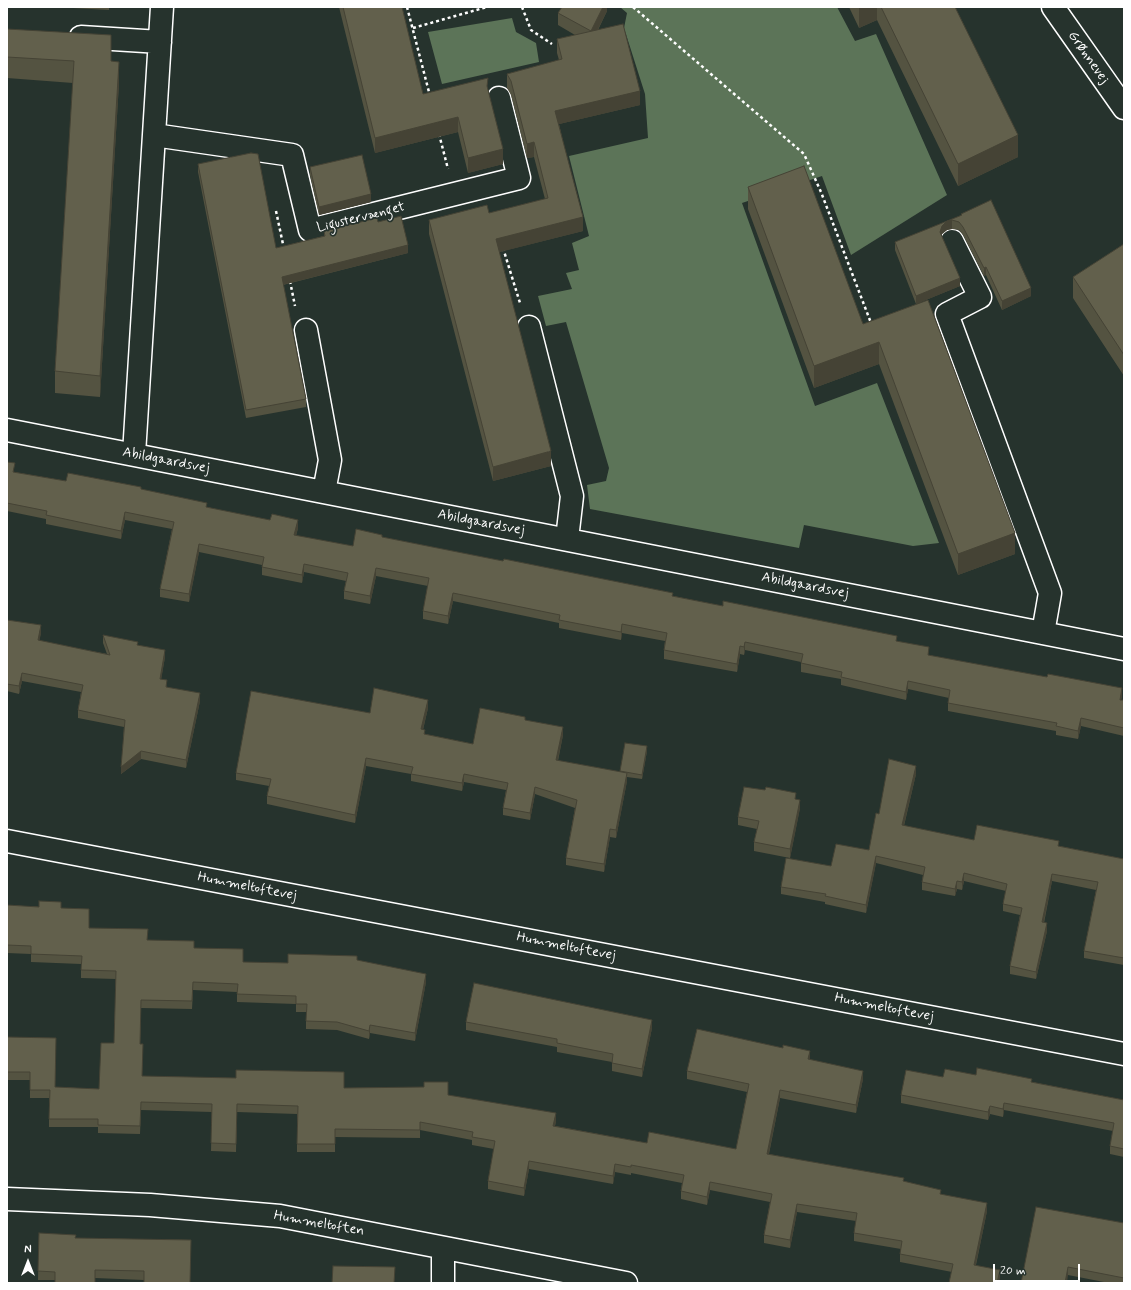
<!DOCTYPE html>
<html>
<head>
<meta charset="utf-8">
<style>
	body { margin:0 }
	#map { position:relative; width:1131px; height:1290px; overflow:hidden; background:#26332d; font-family:Mynerve,sans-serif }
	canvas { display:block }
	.frame { position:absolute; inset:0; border:8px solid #fff; pointer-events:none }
	.north { position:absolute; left:8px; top:1242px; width:40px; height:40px; -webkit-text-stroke:3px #26332d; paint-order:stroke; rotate:0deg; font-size:11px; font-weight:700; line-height:16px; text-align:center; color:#fff }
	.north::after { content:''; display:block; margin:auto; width:14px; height:18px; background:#fff; clip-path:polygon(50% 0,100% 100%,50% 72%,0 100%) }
	.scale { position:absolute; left:993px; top:1264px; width:87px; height:18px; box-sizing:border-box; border:2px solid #fff; border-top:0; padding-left:5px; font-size:12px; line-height:14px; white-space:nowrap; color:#fff; -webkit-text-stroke:3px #26332d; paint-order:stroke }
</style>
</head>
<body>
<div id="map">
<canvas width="1131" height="1290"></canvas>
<div class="frame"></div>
<div class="north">N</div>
<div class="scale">20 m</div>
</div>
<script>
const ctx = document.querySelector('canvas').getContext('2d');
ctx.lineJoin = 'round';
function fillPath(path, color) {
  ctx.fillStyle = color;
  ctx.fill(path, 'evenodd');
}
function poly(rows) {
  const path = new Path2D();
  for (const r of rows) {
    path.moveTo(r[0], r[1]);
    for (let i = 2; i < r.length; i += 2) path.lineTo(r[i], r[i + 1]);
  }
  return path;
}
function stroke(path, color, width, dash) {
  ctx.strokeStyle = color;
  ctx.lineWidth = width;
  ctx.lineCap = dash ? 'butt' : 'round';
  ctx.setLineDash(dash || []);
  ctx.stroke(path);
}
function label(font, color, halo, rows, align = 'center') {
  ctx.font = font + ' Mynerve,sans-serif';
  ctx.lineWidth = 3.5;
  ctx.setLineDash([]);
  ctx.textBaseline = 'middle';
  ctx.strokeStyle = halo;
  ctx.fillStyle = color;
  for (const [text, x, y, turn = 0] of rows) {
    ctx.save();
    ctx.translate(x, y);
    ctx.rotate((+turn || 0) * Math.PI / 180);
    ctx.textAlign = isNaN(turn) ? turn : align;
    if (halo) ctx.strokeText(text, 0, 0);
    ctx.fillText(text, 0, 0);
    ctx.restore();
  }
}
const green = poly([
	[620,7,837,7,855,41,876,34,947,195,851,255,822,176,742,203,815,406,877,383,939,543,913,546,804,525,799,548,590,509,587,485,606,481,609,468,566,322,546,326,538,296,572,289,566,273,579,270,572,243,589,236,569,156,648,138,645,94,624,28,627,13],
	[512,18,516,32,536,43,539,62,442,84,428,32]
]);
const path = poly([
	[407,7,430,96],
	[522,7,531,30,552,44],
	[633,7,804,154,821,192,871,323],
	[413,28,487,7],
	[439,134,448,169],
	[276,211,284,249],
	[503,248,520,303],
	[290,281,295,306]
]);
const minor = poly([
	[1053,7,1124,108],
	[81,37,160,42],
	[154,135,292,155,310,230,519,178,499,98],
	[952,241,980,297,947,314,1050,593,1043,633],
	[529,327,572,496,567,539],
	[306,330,330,460,324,492],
	[7,430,1124,649],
	[134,454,162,7],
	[7,841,1124,1054],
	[7,1199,150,1205,280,1216,626,1283],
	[443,1248,443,1283]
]);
const wall = poly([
	[55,7,109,7,109,10],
	[339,7,402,7,423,94,488,90,503,164,468,173,458,132,375,153],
	[607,7,607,11,598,30,640,105,559,124,583,231,499,252,551,466,493,481,429,234,429,220,489,213,545,199,534,157,527,158,511,95,507,88,507,74,559,60,557,53,557,39,575,35,558,25,558,13],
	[849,7,955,7,1018,157,958,186,877,20,859,28],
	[7,29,111,61,119,83,100,397,55,393,55,371,73,83,7,78],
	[198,164,276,248,324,236,324,231,378,222,408,253,283,285,306,399,306,407,246,418,198,172],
	[310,167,371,202,319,215,310,175],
	[748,187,863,324,928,300,1015,554,958,575,879,364,814,388,748,209],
	[961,214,1031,296,1002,310,986,275,984,276,963,235,959,230,952,229,947,230,942,234,941,236,960,286,916,304,895,250,895,242,961,216],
	[1124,244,1124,376,1073,298,1073,277],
	[7,462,14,472,66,481,141,489,207,507,298,528,296,536,353,546,382,537,673,596,897,641,929,655,1122,696,1121,700,1124,700,1124,736,1081,726,1078,739,1056,735,1056,731,948,711,948,703,949,698,908,689,906,700,841,685,841,679,801,672,801,662,745,650,744,655,740,654,737,672,664,659,664,650,665,641,622,633,621,640,559,628,559,623,453,601,448,624,423,619,423,611,428,586,376,576,370,604,344,599,344,591,346,581,304,572,302,583,262,575,262,565,199,552,189,602,160,597,160,589,172,529,125,520,121,539,46,524,46,519,7,511],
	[7,620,41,633,39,641,107,654,103,643,103,635,138,645,165,657,161,679,167,687,200,701,186,768,141,759,121,774,124,727,78,718,78,710,81,692,22,681,19,694,7,691],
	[428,708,423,730,425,734,473,744,525,720,563,735,558,761,620,772,647,751,642,779,627,777,627,781,616,838,610,837,604,872,566,865,566,858,575,808,535,794,530,820,503,815,503,808,506,790,464,782,462,791,411,781,411,774,366,766,355,823,267,804,267,796,269,786,236,780,236,773,370,713],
	[916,774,904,826,974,840,1059,846,1124,859,1124,965,1084,958,1084,951,1096,890,1052,881,1044,923,1047,931,1036,979,1010,974,1010,966,1020,915,1003,911,1003,904,1006,891,964,881,962,890,957,889,955,896,922,890,922,882,923,875,876,863,866,913,825,904,825,902,781,894,781,887,869,850,879,814],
	[796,799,800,808,790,858,754,851,754,842,757,829,738,825,738,817],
	[7,905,61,908,89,928,148,940,194,948,243,962,288,963,357,960,426,982,415,1041,370,1033,369,1039,337,1030,306,1029,306,1012,296,1012,296,1004,237,1002,237,992,193,990,192,1009,141,1008,140,1044,142,1076,448,1095,556,1121,555,1126,647,1143,736,1149,747,1092,687,1079,687,1071,810,1060,863,1079,856,1113,780,1098,769,1154,904,1181,941,1194,987,1211,976,1265,1000,1278,952,1272,900,1262,900,1254,901,1249,854,1241,854,1233,856,1221,797,1212,790,1248,764,1243,764,1235,770,1202,710,1190,707,1205,681,1199,681,1191,682,1183,631,1173,631,1175,615,1172,613,1184,529,1169,524,1196,488,1189,488,1181,494,1149,472,1145,472,1140,420,1130,420,1138,335,1137,335,1152,297,1152,297,1114,237,1112,236,1152,211,1151,212,1112,141,1110,140,1134,98,1133,98,1127,49,1127,49,1098,30,1098,30,1080,7,1080,7,1037,55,1087,99,1089,114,1043,116,979,81,978,81,964,31,962,31,954,7,953],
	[466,1022,652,1028,642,1077,612,1071,612,1062,557,1052,557,1047,466,1030],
	[976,1075,1032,1082,1124,1100,1124,1157,1110,1154,1110,1146,1113,1131,1004,1110,1003,1117,990,1114,988,1120,901,1103,901,1095,943,1077],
	[1124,1223,1124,1283,1109,1283,1068,1275,1021,1283],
	[39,1233,76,1238,191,1240,144,1280,95,1278,55,1280,38,1280]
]);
const shadedWall = poly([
	[603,7,607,7,607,11,591,43,591,31],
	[859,7,877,7,877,20,859,28],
	[119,62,119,83,100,397,100,376],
	[640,91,640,105,555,125,555,111],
	[458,117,458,132,375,153,375,138],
	[1018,135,1018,157,958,186,958,164],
	[534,142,534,157,527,158,527,144],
	[503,149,503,164,468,173,468,158],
	[371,194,371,202,319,215,319,207],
	[583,217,583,231,496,253,496,239],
	[952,220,952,229,947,230,942,234,940,241,940,232,942,226,947,221],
	[408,245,408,253,282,285,282,277],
	[986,267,986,275,984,276,984,268],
	[960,278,960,286,916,304,916,296],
	[1031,288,1031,296,1002,310,1002,301],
	[879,342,879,364,814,388,814,366],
	[551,451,551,466,493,481,493,467],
	[125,512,125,520,121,539,121,531],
	[298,520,298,528,294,543,294,535],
	[1015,533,1015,554,958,575,958,554],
	[199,544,199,552,189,602,189,594],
	[304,564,304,572,302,583,302,575],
	[376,568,376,576,370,604,370,596],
	[453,593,453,601,448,624,448,616],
	[622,624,622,633,621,640,621,632],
	[41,625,41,633,38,648,38,640],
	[745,642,745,650,744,655,744,647],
	[740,646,740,654,737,672,737,664],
	[165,650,165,657,160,687,160,679],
	[22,673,22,681,19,694,19,686],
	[908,681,908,689,906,700,906,692],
	[1122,688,1122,696,1120,708,1120,700],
	[200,693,200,701,186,768,186,760],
	[428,700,428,708,421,737,421,729],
	[1081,718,1081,726,1078,739,1078,731],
	[563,727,563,735,556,768,556,760],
	[647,746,647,751,642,779,642,775],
	[141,751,141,759,121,774,121,767],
	[366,758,366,766,355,823,355,815],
	[916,766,916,774,902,833,902,825],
	[627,773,627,781,616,838,616,830],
	[464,774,464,782,462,791,462,783],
	[535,787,535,794,530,820,530,813],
	[800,800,800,808,790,858,790,849],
	[610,829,610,837,604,872,604,864],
	[876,856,876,863,866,913,866,905],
	[964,873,964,881,962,890,962,882],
	[1052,874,1052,881,1042,930,1042,922],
	[957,881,957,889,955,896,955,889],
	[1047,923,1047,931,1036,979,1036,972],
	[426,974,426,982,415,1041,415,1033],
	[652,1020,652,1028,642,1077,642,1069],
	[370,1025,370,1033,369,1039,369,1031],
	[810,1051,810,1059,808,1067,808,1059],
	[863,1071,863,1079,856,1113,856,1105],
	[780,1090,780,1098,767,1162,767,1154],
	[1004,1103,1004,1110,1003,1117,1003,1109],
	[990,1106,990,1114,988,1120,988,1112],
	[556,1113,556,1121,553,1134,553,1126],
	[529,1161,529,1169,524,1196,524,1188],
	[615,1164,615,1172,613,1184,613,1176],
	[710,1182,710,1190,707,1205,707,1197],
	[987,1203,987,1211,974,1273,974,1265],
	[797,1204,797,1212,790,1248,790,1240],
	[1068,1267,1068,1275,1067,1283,1065,1283],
	[1000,1270,1000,1278,999,1283,997,1283]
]);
const building = poly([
	[343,7,402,7,423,94,488,78,487,86,503,149,468,158,458,117,375,138,343,7],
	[562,7,603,7,591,31,558,13,562,7],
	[881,7,955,7,1018,135,958,164,881,7],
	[623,24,640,91,555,111,583,217,496,239,551,451,493,467,429,220,487,205,489,213,548,198,534,142,527,144,511,81,507,74,562,59,557,39,623,24],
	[7,29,111,35,111,61,119,62,100,376,55,371,74,61,7,57,7,29],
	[251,153,258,154,276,248,325,236,324,231,377,218,378,222,401,216,408,245,282,277,306,399,246,410,198,164,251,153],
	[362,155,371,194,319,207,310,167,362,155],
	[804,166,863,324,928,300,1015,533,958,554,879,342,814,366,748,187,804,166],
	[991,200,1031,288,1002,301,986,267,984,268,963,227,959,222,952,220,947,221,942,226,940,232,960,278,916,296,895,242,962,215,961,214,991,200],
	[1124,244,1124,355,1073,277,1124,244],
	[7,462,15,463,13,472,66,481,68,473,141,487,141,489,207,503,206,507,270,520,272,514,298,520,294,535,353,546,356,529,382,535,382,537,503,561,504,559,673,593,672,596,723,606,723,601,897,636,896,641,929,647,928,655,1047,677,1048,674,1122,688,1120,700,1124,700,1124,728,1081,718,1078,731,1056,726,1057,723,948,703,950,690,908,681,906,692,841,677,842,672,801,663,803,654,745,642,744,647,740,646,737,664,664,650,667,633,622,624,621,632,559,620,560,615,453,593,448,616,423,611,429,578,376,568,370,596,344,591,348,573,304,564,302,575,262,567,264,557,199,544,189,594,160,589,174,522,125,512,121,531,46,515,47,511,7,503,7,462],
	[7,620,41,625,38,640,110,655,103,635,138,642,137,645,165,650,160,679,167,680,166,687,200,693,186,760,141,751,121,767,125,720,78,710,83,685,22,673,19,686,7,684,7,620],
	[374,688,428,700,421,729,425,730,424,734,473,744,480,708,525,717,525,720,563,727,556,760,627,773,616,830,610,829,604,864,566,858,577,800,535,787,530,813,503,808,508,783,464,774,462,783,411,774,413,767,366,758,355,815,267,796,271,779,236,773,251,691,370,713,374,688],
	[625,743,647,746,642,775,620,771,625,743],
	[889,759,916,766,902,825,974,840,977,825,1059,841,1058,846,1124,859,1124,958,1084,951,1098,882,1052,874,1042,922,1047,923,1036,972,1010,966,1022,908,1003,904,1007,884,964,873,962,882,957,881,955,889,922,882,925,867,876,856,866,905,825,896,826,894,781,887,786,858,831,866,836,844,869,850,876,813,879,814,889,759],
	[744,787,765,790,766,787,796,793,795,799,800,800,790,849,754,842,759,821,738,817,744,787],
	[39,901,61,902,61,908,89,909,89,928,148,929,147,940,194,941,194,948,243,949,243,962,288,963,288,954,357,956,357,960,426,974,415,1033,370,1025,369,1031,337,1022,306,1021,307,1004,296,1004,296,996,237,994,238,984,193,982,192,1001,141,1000,140,1044,143,1044,142,1076,236,1078,236,1070,344,1072,344,1088,424,1087,424,1082,448,1082,448,1095,556,1113,553,1126,647,1143,649,1132,736,1149,749,1084,687,1071,697,1029,783,1048,783,1045,810,1051,808,1059,863,1071,856,1105,780,1090,767,1154,904,1178,903,1181,941,1190,940,1194,987,1203,974,1265,1000,1270,997,1283,949,1283,953,1264,900,1254,902,1241,854,1233,857,1213,797,1204,790,1240,764,1235,772,1194,710,1182,707,1197,681,1191,684,1175,631,1165,631,1167,615,1164,613,1176,529,1161,524,1188,488,1181,495,1141,472,1137,473,1132,420,1122,420,1130,335,1129,335,1144,297,1144,298,1106,237,1104,236,1144,211,1143,212,1104,141,1102,140,1126,98,1125,98,1119,49,1119,50,1090,30,1090,30,1072,7,1072,7,1037,56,1038,55,1087,99,1089,101,1043,114,1043,116,971,81,970,82,956,31,954,31,946,7,945,7,905,39,907,39,901],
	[474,983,652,1020,642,1069,612,1063,613,1054,557,1043,557,1039,466,1022,474,983],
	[977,1068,1032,1079,1031,1082,1124,1100,1124,1149,1110,1146,1114,1123,1004,1103,1003,1109,990,1106,988,1112,901,1095,906,1070,943,1077,945,1069,976,1075,977,1068],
	[1036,1207,1124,1223,1124,1278,1068,1267,1065,1283,1021,1283,1036,1207],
	[39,1233,76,1235,75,1238,191,1240,190,1283,144,1283,144,1271,95,1270,95,1283,55,1283,55,1272,38,1271,39,1233],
	[333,1266,395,1267,394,1283,332,1283,333,1266]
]);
const streetNames = [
	["Grønnevej",1088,58,55],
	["Ligustervænget",361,218,-14],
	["Abildgaardsvej",166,461,11],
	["Abildgaardsvej",481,523,11],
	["Abildgaardsvej",805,586,11],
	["Hummeltoftevej",247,887,11],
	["Hummeltoftevej",566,947,11],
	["Hummeltoftevej",884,1008,11],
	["Hummeltoften",319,1224,10]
];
fillPath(green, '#5c7458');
stroke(minor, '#fff', 25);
stroke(path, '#fff', 2.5, [3, 3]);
stroke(minor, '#26332d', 22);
fillPath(wall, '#545341');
fillPath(shadedWall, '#454335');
fillPath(building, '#62604c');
stroke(building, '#454335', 1);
label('14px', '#fff', '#26332d', streetNames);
</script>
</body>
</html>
